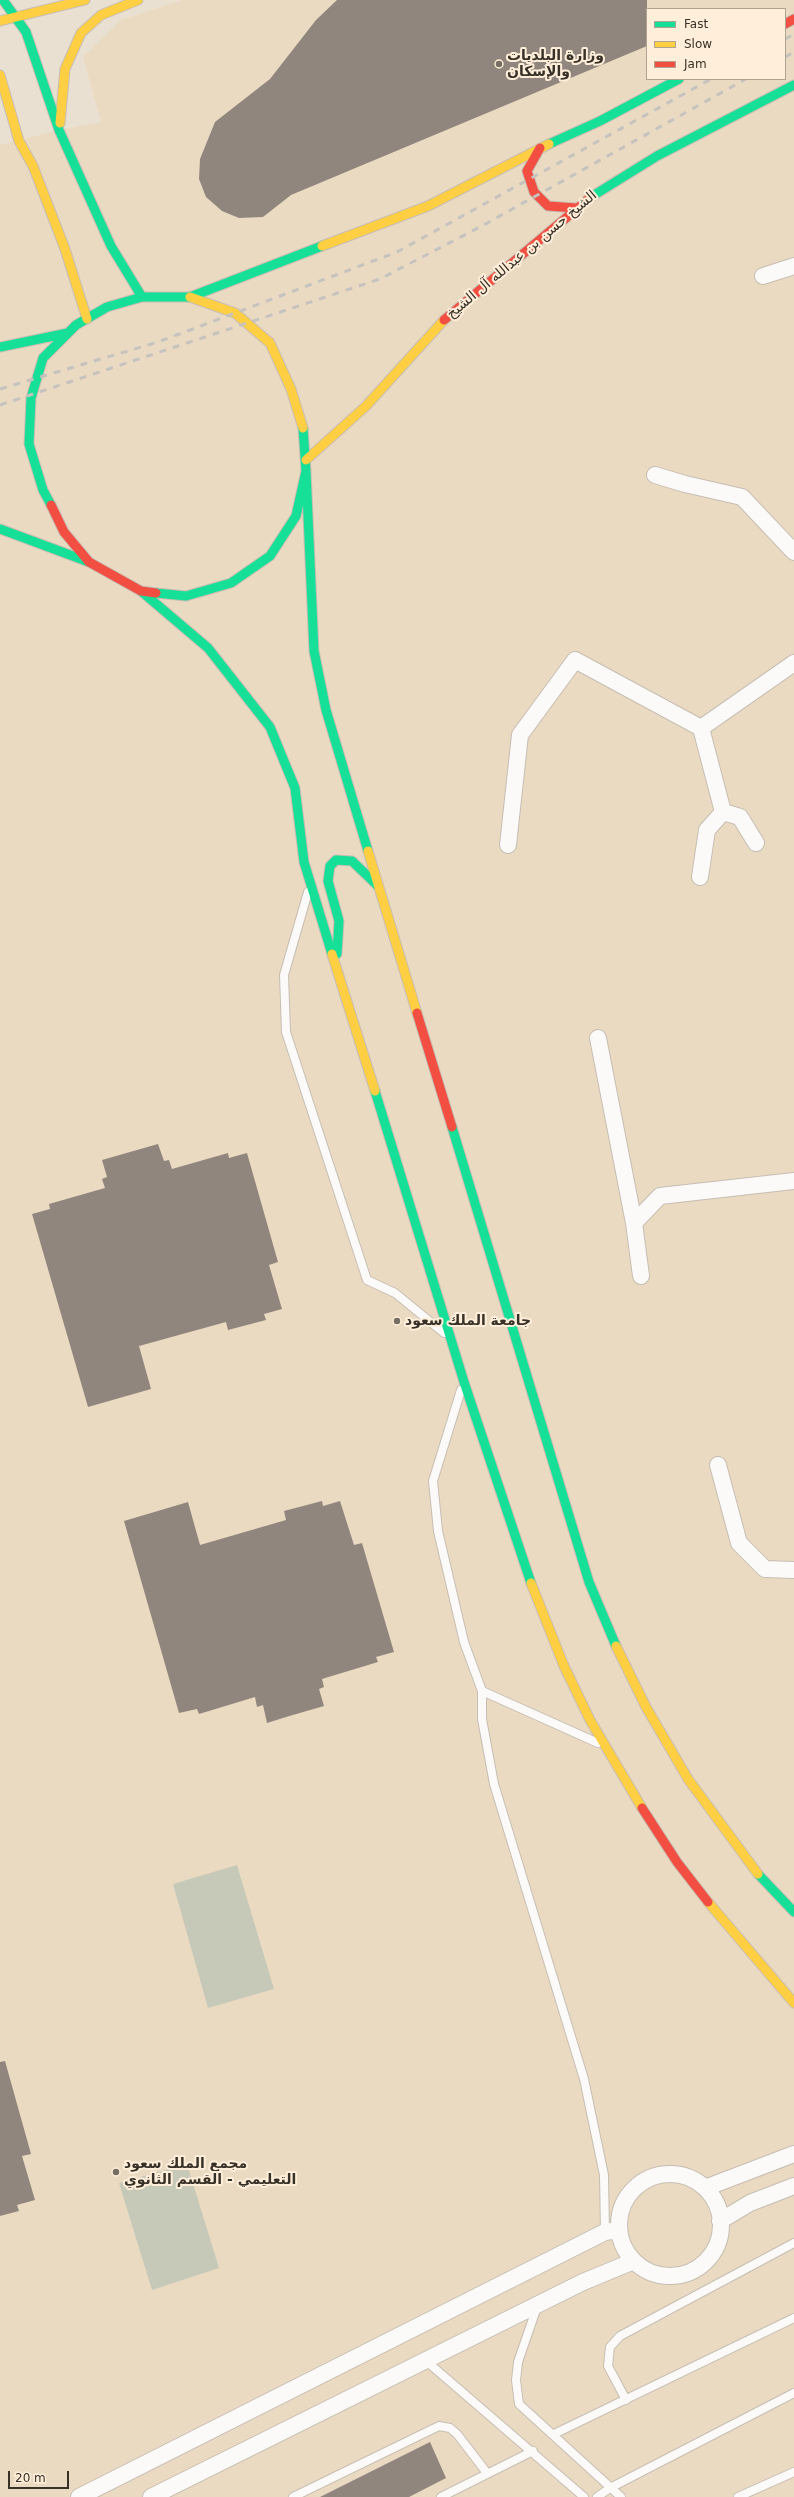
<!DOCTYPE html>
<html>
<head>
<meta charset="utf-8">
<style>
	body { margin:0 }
	#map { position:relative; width:794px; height:2497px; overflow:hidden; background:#eae0d2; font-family:"DejaVu Sans",sans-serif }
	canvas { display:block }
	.legend { position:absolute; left:646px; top:8px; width:140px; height:72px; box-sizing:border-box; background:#ffefda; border:1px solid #afa392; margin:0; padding:5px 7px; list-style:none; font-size:12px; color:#383127 }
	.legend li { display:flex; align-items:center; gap:8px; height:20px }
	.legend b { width:20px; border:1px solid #afa392 }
	.scale { position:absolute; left:8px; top:2471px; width:61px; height:18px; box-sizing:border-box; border:2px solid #383127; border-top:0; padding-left:5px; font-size:12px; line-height:14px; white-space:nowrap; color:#383127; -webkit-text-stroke:3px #ffefda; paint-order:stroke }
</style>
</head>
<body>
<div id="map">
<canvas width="794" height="2497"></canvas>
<ul class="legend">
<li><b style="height:5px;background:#16e098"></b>Fast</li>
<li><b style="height:5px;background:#ffcf43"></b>Slow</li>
<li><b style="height:5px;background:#f24e42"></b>Jam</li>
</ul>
<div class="scale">20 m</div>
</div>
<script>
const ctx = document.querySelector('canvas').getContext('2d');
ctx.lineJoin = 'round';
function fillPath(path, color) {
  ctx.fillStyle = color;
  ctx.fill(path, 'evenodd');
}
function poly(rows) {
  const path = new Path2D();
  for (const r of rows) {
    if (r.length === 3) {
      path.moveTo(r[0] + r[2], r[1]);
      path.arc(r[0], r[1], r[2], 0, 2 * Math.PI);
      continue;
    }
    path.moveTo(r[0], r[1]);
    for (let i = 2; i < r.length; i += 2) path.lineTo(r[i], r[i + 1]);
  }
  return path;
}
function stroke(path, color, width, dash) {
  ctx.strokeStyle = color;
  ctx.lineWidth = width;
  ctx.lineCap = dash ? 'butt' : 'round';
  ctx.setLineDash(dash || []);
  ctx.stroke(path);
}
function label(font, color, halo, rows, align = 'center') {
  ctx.font = font + ' "DejaVu Sans",Vazirmatn,sans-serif';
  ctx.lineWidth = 4;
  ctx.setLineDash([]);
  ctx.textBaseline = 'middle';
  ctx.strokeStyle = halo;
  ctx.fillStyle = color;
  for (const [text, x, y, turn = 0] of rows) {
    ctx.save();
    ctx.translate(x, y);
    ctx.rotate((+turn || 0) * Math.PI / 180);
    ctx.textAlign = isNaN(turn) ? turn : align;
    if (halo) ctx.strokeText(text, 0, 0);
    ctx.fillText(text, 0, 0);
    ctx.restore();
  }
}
const built = poly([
	[182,0,794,0,794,2497,0,2497,0,145,59,130,101,122,83,57,121,20],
	[647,9,785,9,785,79,647,79]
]);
const green = poly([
	[237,1865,274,1989,208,2008,173,1884],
	[187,2164,219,2268,152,2290,119,2183]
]);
const building = poly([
	[337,0,647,0,647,46,291,195,263,217,239,218,222,211,206,197,199,179,200,159,215,122,270,79,316,20],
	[158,1144,164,1161,169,1160,172,1169,228,1153,229,1158,247,1153,278,1262,269,1265,282,1309,264,1314,266,1320,228,1330,226,1322,139,1346,151,1389,88,1407,32,1214,50,1209,49,1204,105,1188,102,1179,107,1177,102,1160],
	[322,1501,323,1506,340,1501,354,1545,362,1543,394,1652,376,1657,378,1662,322,1679,324,1687,319,1689,324,1706,286,1717,267,1723,263,1705,257,1707,255,1697,199,1714,197,1709,179,1713,124,1521,188,1502,200,1545,286,1520,284,1511],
	[5,2061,31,2154,22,2156,35,2200,17,2205,19,2211,0,2216,0,2062],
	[430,2442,446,2478,409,2497,320,2497]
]);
const lane = poly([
	[308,892,284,975,286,1032,367,1280,395,1293,444,1333],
	[461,1390,433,1481,438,1531,464,1642,482,1691,482,1719,494,1784,584,2079,604,2175,605,2232],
	[482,1691,598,1743],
	[537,2307,518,2362,516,2380,519,2404,621,2497],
	[425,2360,584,2497],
	[626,2400,608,2366,610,2347,620,2336,794,2243],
	[554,2434,794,2318],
	[293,2497,439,2426,450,2428,457,2434,487,2473],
	[441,2497,533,2451],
	[597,2497,610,2488,794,2393],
	[738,2497,794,2472]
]);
const street = poly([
	[763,276,794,266],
	[655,475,685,484,742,497,794,552],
	[701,728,794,663],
	[723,812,740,817,756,843],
	[508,845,520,735,575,660,701,728,723,812],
	[700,877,707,830,723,812],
	[598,1038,634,1223],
	[641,1276,634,1223,660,1196,794,1181],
	[718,1465,739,1543,765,1569,794,1570],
	[670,2225,51],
	[705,2188,794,2154],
	[720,2221,750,2203,794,2186],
	[79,2497,605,2232,619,2230],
	[151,2497,583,2282,634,2261]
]);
const fast = poly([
	[3,0,26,32,59,130,111,246,142,297],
	[549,144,600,121,679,79],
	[591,197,657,156,794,85],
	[0,347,68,333],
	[306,471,314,651,326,710,368,851],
	[51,505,43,490,29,444,31,398,43,358,76,325,107,307,142,297,190,297,322,246],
	[0,529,89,562],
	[141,591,208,648,270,727,295,788,304,862,332,954],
	[156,593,186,596,231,583,270,556,296,516,306,471,303,428],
	[337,954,339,921,328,881,330,866,336,860,352,861,378,886],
	[375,1091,464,1382,531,1583],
	[452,1127,589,1582,616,1646],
	[758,1874,794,1912]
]);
const slow = poly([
	[0,21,85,0],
	[0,75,19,141,33,166,65,249,87,319],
	[60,123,65,69,81,33,101,15,138,0],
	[322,246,428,206,549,144],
	[190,297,235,313,270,343,291,389,303,428],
	[306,460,366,406,444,320],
	[368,851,417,1013],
	[332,954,375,1091],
	[531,1583,564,1666,590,1720,642,1808],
	[616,1646,646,1707,688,1779,758,1874],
	[708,1902,794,2003]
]);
const jam = poly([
	[785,24,794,19],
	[540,148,527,171,534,192,548,206,576,208],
	[444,320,591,197],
	[51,505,64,532,89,562,141,591,156,593],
	[417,1013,452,1127],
	[642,1808,677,1862,708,1902]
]);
const rail = poly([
	[785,39,794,34],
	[785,57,794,52],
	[0,389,158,342,397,252,711,79],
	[0,405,380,279,480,227,746,79]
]);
const markers = [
	[499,64,4,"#766e63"],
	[397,1321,4,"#766e63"],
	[116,2172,4,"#766e63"]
];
const poiNames = [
	["وزارة البلديات",507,56],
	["والإسكان",507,72],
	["جامعة الملك سعود",405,1321],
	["مجمع الملك سعود",124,2164],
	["التعليمي - القسم الثانوي",124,2180]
];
const streetNames = [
	["الشيخ حسن بن عبدالله آل الشيخ",522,255,-40]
];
fillPath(built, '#ebdac2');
fillPath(green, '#c6c9b8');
fillPath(building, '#90867d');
stroke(lane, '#c6beb3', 10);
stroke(street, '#c6beb3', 18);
stroke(fast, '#c6beb3', 11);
stroke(slow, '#c6beb3', 11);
stroke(jam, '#c6beb3', 11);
stroke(lane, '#fcfaf8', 8);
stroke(street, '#fcfaf8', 16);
stroke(fast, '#16e098', 9);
stroke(slow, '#ffcf43', 9);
stroke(jam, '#f24e42', 9);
stroke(rail, '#c6c3bf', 3, [7, 7]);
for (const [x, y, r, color] of markers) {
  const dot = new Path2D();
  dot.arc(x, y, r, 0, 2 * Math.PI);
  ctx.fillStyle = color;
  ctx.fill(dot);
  stroke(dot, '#ffefda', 1.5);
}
label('bold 14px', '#383127', '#ffefda', poiNames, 'left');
label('14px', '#383127', '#ffefda', streetNames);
</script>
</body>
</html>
